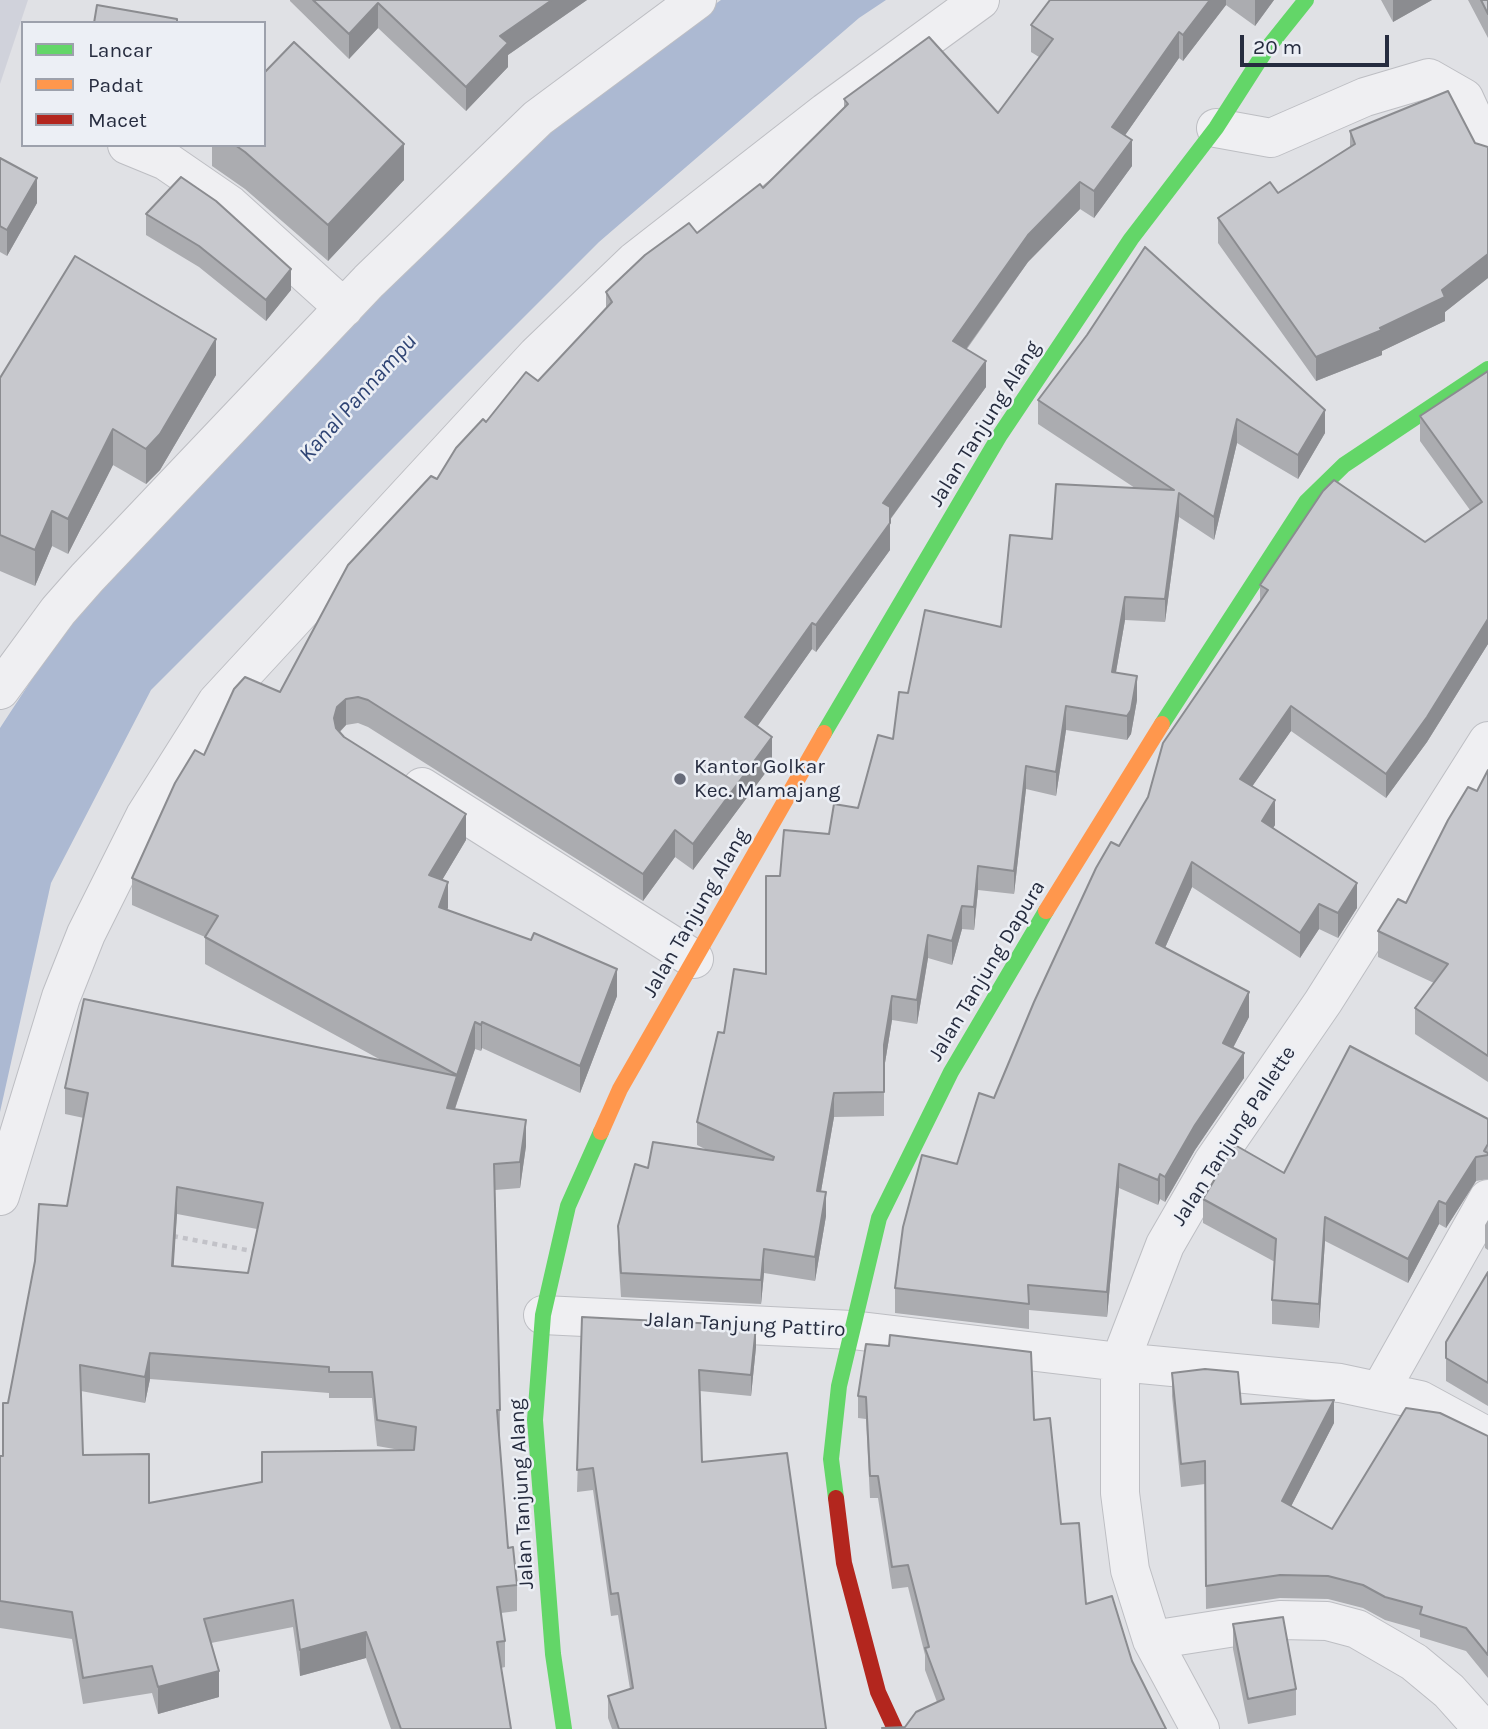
<!DOCTYPE html>
<html>
<head>
<meta charset="utf-8">
<style>
	body { margin:0 }
	#map { position:relative; width:1488px; height:1729px; overflow:hidden; background:#e0e1e5; font-family:Karla,sans-serif }
	canvas { display:block }
	.legend { position:absolute; left:21px; top:21px; width:245px; height:126px; box-sizing:border-box; background:#eceff5; border:2px solid #9da1ac; margin:0; padding:9px 12px; list-style:none; font-size:21px; color:#262c3f }
	.legend li { display:flex; align-items:center; gap:14px; height:35px }
	.legend b { width:35px; border:2px solid #9da1ac }
	.scale { position:absolute; left:1240px; top:35px; width:149px; height:32px; box-sizing:border-box; border:4px solid #262c3f; border-top:0; padding-left:9px; font-size:21px; line-height:24px; white-space:nowrap; color:#262c3f; -webkit-text-stroke:5px #eceff5; paint-order:stroke }
</style>
</head>
<body>
<div id="map">
<canvas width="1488" height="1729"></canvas>
<ul class="legend">
<li><b style="height:9px;background:#63d668"></b>Lancar</li>
<li><b style="height:9px;background:#ff974d"></b>Padat</li>
<li><b style="height:9px;background:#b3261e"></b>Macet</li>
</ul>
<div class="scale">20 m</div>
</div>
<script>
const ctx = document.querySelector('canvas').getContext('2d');
ctx.lineJoin = 'round';
function fillPath(path, color) {
  ctx.fillStyle = color;
  ctx.fill(path, 'evenodd');
}
function poly(rows) {
  const path = new Path2D();
  for (const r of rows) {
    path.moveTo(r[0], r[1]);
    for (let i = 2; i < r.length; i += 2) path.lineTo(r[i], r[i + 1]);
  }
  return path;
}
function stroke(path, color, width, dash) {
  ctx.strokeStyle = color;
  ctx.lineWidth = width;
  ctx.lineCap = dash ? 'butt' : 'round';
  ctx.setLineDash(dash || []);
  ctx.stroke(path);
}
function label(font, color, halo, rows, align = 'center') {
  ctx.font = font + ' Karla,sans-serif';
  ctx.lineWidth = 5;
  ctx.setLineDash([]);
  ctx.textBaseline = 'middle';
  ctx.strokeStyle = halo;
  ctx.fillStyle = color;
  for (const [text, x, y, turn = 0] of rows) {
    ctx.save();
    ctx.translate(x, y);
    ctx.rotate((+turn || 0) * Math.PI / 180);
    ctx.textAlign = isNaN(turn) ? turn : align;
    if (halo) ctx.strokeText(text, 0, 0);
    ctx.fillText(text, 0, 0);
    ctx.restore();
  }
}
const built = poly([
	[0,0,28,0,0,84]
]);
const water = poly([
	[721,0,886,0,859,18,599,242,151,690,51,883,0,1112,0,728,82,603,537,130]
]);
const path = poly([
	[173,1236,257,1252]
]);
const street = poly([
	[1216,128,1271,138,1365,97,1429,78,1464,98,1488,150],
	[127,145,166,161,230,205,344,308],
	[0,690,58,611,87,578,369,281,538,118,697,0],
	[422,787,694,959],
	[0,1196,61,997,86,934,145,816,217,702,537,355,635,261,826,112,980,0],
	[543,1315,852,1330,1120,1362,1340,1383,1420,1400,1488,1437],
	[1381,1389,1488,1199],
	[1152,1640,1280,1620,1327,1621,1357,1629,1414,1662,1449,1691,1483,1729],
	[1200,1729,1152,1640,1130,1570,1120,1493,1120,1362,1165,1245,1213,1162,1323,1002,1488,741]
]);
const fast = poly([
	[1162,724,1306,502,1344,465,1488,369],
	[824,733,1000,435,1131,239,1216,128,1266,50,1306,0],
	[836,1498,831,1459,839,1386,879,1218,951,1072,1046,911],
	[564,1729,553,1654,535,1420,543,1315,568,1206,601,1132]
]);
const slow = poly([
	[1046,911,1162,724],
	[601,1132,620,1089,824,733]
]);
const jam = poly([
	[836,1498,844,1563,878,1692,895,1729]
]);
const wall = poly([
	[290,0,587,0,508,55,508,67,466,111,378,28,349,59,290,1],
	[1050,0,1274,0,1255,26,1226,5,1183,61,1179,58,1125,135,1132,166,1094,218,1080,209,1028,262,967,349,986,387,890,520,890,550,816,652,812,649,757,726,772,764,693,870,675,857,643,901,368,727,358,723,346,725,340,732,344,737,466,840,442,880,447,910,617,996,580,1093,482,1048,481,1051,475,1049,455,1109,526,1146,520,1188,495,1190,500,1410,500,1437,499,1437,508,1548,517,1585,517,1611,501,1613,505,1641,505,1667,501,1668,511,1729,391,1729,366,1658,300,1676,293,1627,211,1643,219,1697,158,1714,152,1693,83,1704,72,1639,0,1628,0,1456,3,1456,8,1403,67,1206,84,1118,65,1114,65,1088,381,1060,205,964,205,937,132,905,132,878,204,755,280,692,437,479,486,422,538,381,606,309,606,292,697,233,763,188,844,108,844,99,998,113,1039,57,1031,52,1031,25],
	[177,1214,257,1229,248,1273,173,1267],
	[150,1379,329,1393,329,1398,372,1398,377,1446,400,1450,262,1482,149,1503,83,1455,81,1391,145,1403],
	[1381,0,1432,0,1393,22],
	[1468,0,1488,0,1488,38],
	[1350,131,1475,143,1488,147,1488,278,1445,312,1445,321,1382,351,1382,355,1316,381,1218,243,1218,218,1278,193,1350,147],
	[212,145,264,145,404,180,328,261,245,189,212,166],
	[0,158,37,203,7,256,0,252],
	[146,214,291,290,266,321,199,267,146,235],
	[1087,335,1325,433,1298,479,1237,443,1214,540,1179,517,1165,622,1125,620,1116,672,1137,700,1131,734,1127,740,1066,730,1056,796,1026,789,1014,894,978,890,974,930,962,929,952,965,928,958,917,1024,892,1020,884,1069,884,1116,834,1117,821,1191,826,1216,815,1281,764,1273,761,1304,621,1297,618,1250,618,1226,648,1168,707,1150,697,1145,697,1122,724,1033,766,974,780,876,858,808,893,739,908,693,1001,627,1052,539,1135,488,1038,424,1038,400],
	[1488,371,1488,644,1427,742,1386,798,1291,731,1252,786,1275,825,1273,828,1357,908,1338,938,1319,929,1300,958,1192,887,1165,948,1249,1017,1233,1048,1244,1078,1195,1150,1165,1202,1160,1199,1158,1205,1119,1188,1107,1317,1029,1310,1029,1329,895,1313,895,1288,957,1164,994,1098,1119,846,1148,797,1260,601,1260,585,1425,542,1470,510,1420,441,1420,416],
	[216,375,160,470,146,484,113,465,68,554,52,546,35,586,0,571,0,378],
	[1488,770,1488,1082,1415,1034,1415,1008,1434,983,1378,957,1378,931,1406,903,1477,791],
	[1488,1119,1488,1179,1476,1181,1446,1228,1439,1224,1408,1283,1325,1241,1319,1328,1272,1324,1272,1300,1275,1262,1203,1223,1203,1199,1284,1173],
	[1488,1220,1488,1250,1485,1248,1485,1225],
	[1488,1272,1488,1406,1446,1381,1446,1342],
	[582,1317,756,1347,751,1396,700,1391,702,1462,826,1729,612,1729,608,1718,608,1696,630,1689,618,1615,611,1616,593,1490,577,1492],
	[1172,1373,1241,1404,1334,1423,1291,1506,1332,1529,1488,1436,1488,1678,1466,1651,1420,1637,1420,1630,1385,1620,1363,1608,1328,1599,1280,1598,1206,1609,1205,1484,1181,1487,1172,1396],
	[858,1396,1034,1420,1061,1524,1086,1604,1132,1661,905,1727,937,1702,925,1670,925,1655,908,1587,892,1589,878,1498,870,1498,866,1419,858,1418],
	[1233,1624,1296,1689,1296,1715,1248,1724,1233,1649]
]);
const shadedWall = poly([
	[552,0,587,0,508,55,508,67,466,111,466,87,500,36],
	[1210,0,1226,0,1226,5,1183,61,1183,35],
	[1255,0,1274,0,1255,26],
	[1393,0,1432,0,1393,22],
	[378,3,378,28,349,59,349,34],
	[1179,32,1179,58,1112,154,1112,127],
	[1132,140,1132,166,1094,218,1094,191],
	[404,144,404,180,328,261,328,225],
	[37,178,37,203,7,256,7,230],
	[1080,182,1080,209,1028,262,953,367,953,341,1028,235],
	[1488,254,1488,278,1445,312,1445,321,1382,351,1382,355,1316,381,1316,357,1380,328,1442,290],
	[291,269,291,290,266,321,266,300],
	[216,339,216,375,160,470,146,484,146,449],
	[986,361,986,387,883,529,883,503],
	[1325,410,1325,433,1298,479,1298,455],
	[1237,419,1237,443,1214,540,1214,517],
	[113,429,113,465,68,554,68,519],
	[1179,493,1179,517,1165,622,1165,599],
	[52,511,52,546,35,586,35,550],
	[890,523,890,550,816,652,816,625],
	[1125,597,1125,620,1112,695,1112,672],
	[1488,619,1488,644,1427,742,1386,798,1386,774],
	[812,623,812,649,745,744,745,717],
	[1137,676,1137,700,1131,734,1127,740,1127,716],
	[346,699,346,725,337,734,334,718,337,707],
	[1066,706,1066,730,1056,796,1056,772],
	[1291,706,1291,731,1240,804,1240,779],
	[772,737,772,764,693,870,693,844],
	[1026,766,1026,789,1014,894,1014,871],
	[1275,800,1275,825,1262,846,1262,821],
	[466,814,466,840,429,902,429,875],
	[675,830,675,857,643,901,643,874],
	[1192,862,1192,887,1156,968,1156,943],
	[978,866,978,890,974,930,974,907],
	[448,882,448,908,439,933,439,907],
	[1357,883,1357,908,1338,938,1338,913],
	[1319,904,1319,929,1300,958,1300,933],
	[962,906,962,929,952,965,952,941],
	[928,935,928,958,917,1024,917,1000],
	[617,969,617,996,580,1093,580,1066],
	[1249,992,1249,1017,1223,1067,1223,1043],
	[892,996,892,1020,884,1069,884,1045],
	[475,1022,475,1049,457,1102,457,1075],
	[482,1022,482,1048,481,1051,481,1025],
	[1244,1053,1244,1078,1195,1150,1165,1202,1165,1177,1195,1125],
	[457,1076,457,1102,447,1134,447,1108],
	[834,1093,834,1117,817,1214,817,1191],
	[526,1120,526,1146,520,1188,520,1162],
	[1476,1157,1476,1181,1446,1228,1446,1204],
	[1119,1164,1119,1188,1107,1317,1107,1292],
	[1160,1174,1160,1199,1158,1205,1158,1180],
	[177,1187,177,1214,172,1293,172,1266],
	[826,1192,826,1216,815,1281,815,1257],
	[1439,1201,1439,1224,1408,1283,1408,1259],
	[1325,1217,1325,1241,1319,1328,1319,1304],
	[764,1249,764,1273,761,1304,761,1280],
	[756,1326,756,1347,751,1396,751,1375],
	[150,1353,150,1379,145,1403,145,1377],
	[1334,1400,1334,1423,1282,1524,1282,1501],
	[366,1632,366,1658,300,1676,300,1650],
	[219,1671,219,1697,158,1714,158,1687]
]);
const building = poly([
	[313,0,552,0,500,36,508,43,466,87,378,3,349,34,313,0],
	[1050,0,1210,0,1183,35,1179,32,1112,127,1132,140,1094,191,1080,182,1028,235,953,341,986,361,883,503,890,507,890,523,816,625,812,623,745,717,772,737,693,844,675,830,643,874,368,700,358,697,346,699,337,707,334,718,336,728,344,737,466,814,429,875,448,882,439,907,531,940,534,933,617,969,580,1066,482,1022,481,1025,475,1022,457,1075,205,937,218,916,132,878,175,783,195,750,204,755,234,689,245,677,280,692,348,565,431,476,437,479,456,448,483,419,486,422,526,372,538,381,612,302,606,292,645,255,689,223,697,233,760,184,763,188,848,104,844,99,929,37,998,113,1053,39,1031,25,1050,0],
	[1481,0,1488,0,1488,14,1481,0],
	[97,5,177,19,177,23,94,23,97,5],
	[294,42,404,144,328,225,245,152,235,145,264,145,264,73,294,42],
	[1448,91,1475,143,1488,147,1488,254,1442,290,1445,297,1380,328,1382,330,1316,357,1218,218,1270,182,1278,193,1355,144,1350,131,1448,91],
	[0,158,37,178,7,230,0,226,0,158],
	[181,177,216,201,291,269,266,300,199,246,146,214,181,177],
	[1145,247,1325,410,1298,455,1237,419,1214,517,1179,493,1165,599,1125,597,1112,672,1137,676,1131,710,1127,716,1066,706,1056,772,1026,766,1014,871,978,866,974,907,962,906,952,941,928,935,917,1000,892,996,884,1045,884,1092,834,1093,817,1191,826,1192,815,1257,764,1249,761,1280,621,1273,618,1226,635,1164,648,1168,653,1142,773,1160,774,1157,697,1122,718,1032,724,1033,734,969,766,974,766,876,780,876,784,830,829,834,834,804,858,808,878,735,893,739,899,692,908,693,925,610,1001,627,1010,535,1052,539,1056,484,1174,490,1038,400,1087,335,1145,247],
	[75,256,216,339,160,434,146,449,113,429,68,519,52,511,35,550,0,535,0,378,75,256],
	[1488,371,1488,619,1427,717,1386,774,1291,706,1240,779,1275,800,1262,821,1357,883,1338,913,1319,904,1300,933,1192,862,1156,943,1249,992,1223,1043,1244,1053,1195,1125,1165,1177,1160,1174,1158,1180,1119,1164,1107,1292,1028,1285,1029,1304,895,1288,903,1227,922,1155,957,1164,979,1093,994,1098,1034,1002,1096,868,1111,842,1119,846,1148,797,1163,743,1268,590,1260,585,1323,491,1334,480,1425,542,1482,502,1420,416,1488,371],
	[1488,770,1488,1056,1415,1008,1448,964,1378,931,1398,899,1406,903,1448,820,1468,787,1477,791,1488,770],
	[84,999,457,1076,447,1108,526,1120,520,1162,494,1164,500,1410,497,1410,508,1548,513,1547,517,1585,497,1587,505,1641,497,1642,511,1729,401,1729,366,1632,300,1650,293,1600,204,1619,219,1671,158,1687,152,1666,83,1678,72,1612,0,1601,0,1456,3,1456,3,1403,8,1403,35,1261,39,1204,67,1206,88,1093,65,1088,84,999],
	[177,1187,263,1203,248,1273,172,1266,177,1187],
	[150,1353,329,1367,329,1372,372,1372,377,1420,416,1427,414,1450,262,1452,262,1482,149,1503,149,1454,83,1455,80,1365,145,1377,150,1353],
	[1350,1046,1488,1119,1488,1144,1484,1151,1488,1153,1488,1155,1476,1157,1446,1204,1439,1201,1408,1259,1325,1217,1319,1304,1272,1300,1276,1239,1203,1199,1235,1145,1284,1173,1350,1046],
	[1488,1272,1488,1383,1446,1358,1446,1342,1488,1272],
	[582,1317,756,1326,751,1375,699,1370,702,1462,787,1453,826,1729,619,1729,608,1696,633,1688,618,1593,611,1594,593,1468,577,1470,582,1317],
	[890,1335,1031,1352,1034,1420,1050,1418,1061,1524,1079,1523,1086,1604,1112,1596,1132,1661,1166,1729,883,1729,882,1728,905,1727,916,1712,944,1699,925,1648,929,1647,908,1565,892,1567,878,1476,870,1476,866,1397,858,1396,866,1344,889,1346,890,1335],
	[1205,1369,1238,1372,1241,1404,1334,1400,1282,1501,1332,1529,1406,1408,1440,1413,1488,1436,1488,1655,1466,1628,1420,1614,1422,1607,1385,1597,1363,1585,1328,1576,1280,1575,1206,1586,1205,1461,1181,1464,1172,1373,1205,1369],
	[1283,1617,1296,1689,1248,1699,1233,1624,1283,1617]
]);
const markers = [
	[680,779,7,"#676b79"]
];
const streetNames = [
	["Jalan Tanjung Alang",985,424,-58],
	["Jalan Tanjung Alang",696,913,-60],
	["Jalan Tanjung Dapura",987,971,-59],
	["Jalan Tanjung Pallette",1234,1136,-57],
	["Jalan Tanjung Pattiro",745,1325,3],
	["Jalan Tanjung Alang",522,1494,-93]
];
const poiNames = [
	["Kantor Golkar",694,767],
	["Kec. Mamajang",694,791]
];
const waterNames = [
	["Kanal Pannampu",358,398,-48]
];
fillPath(built, '#d0d2db');
fillPath(water, '#acb9d2');
stroke(street, '#bdbec3', 40);
stroke(path, '#c2c2c8', 4.5, [5, 5]);
stroke(street, '#efeff2', 38);
stroke(fast, '#63d668', 16);
stroke(slow, '#ff974d', 16);
stroke(jam, '#b3261e', 16);
fillPath(wall, '#abacb0');
fillPath(shadedWall, '#8b8c90');
fillPath(building, '#c7c8cd');
stroke(building, '#8b8c90', 2);
for (const [x, y, r, color] of markers) {
  const dot = new Path2D();
  dot.arc(x, y, r, 0, 2 * Math.PI);
  ctx.fillStyle = color;
  ctx.fill(dot);
  stroke(dot, '#eceff5', 2.5);
}
label('21px', '#262c3f', '#eceff5', streetNames);
label('21px', '#262c3f', '#eceff5', poiNames, 'left');
label('italic 23px', '#2f4474', '#eceff5', waterNames);
</script>
</body>
</html>
